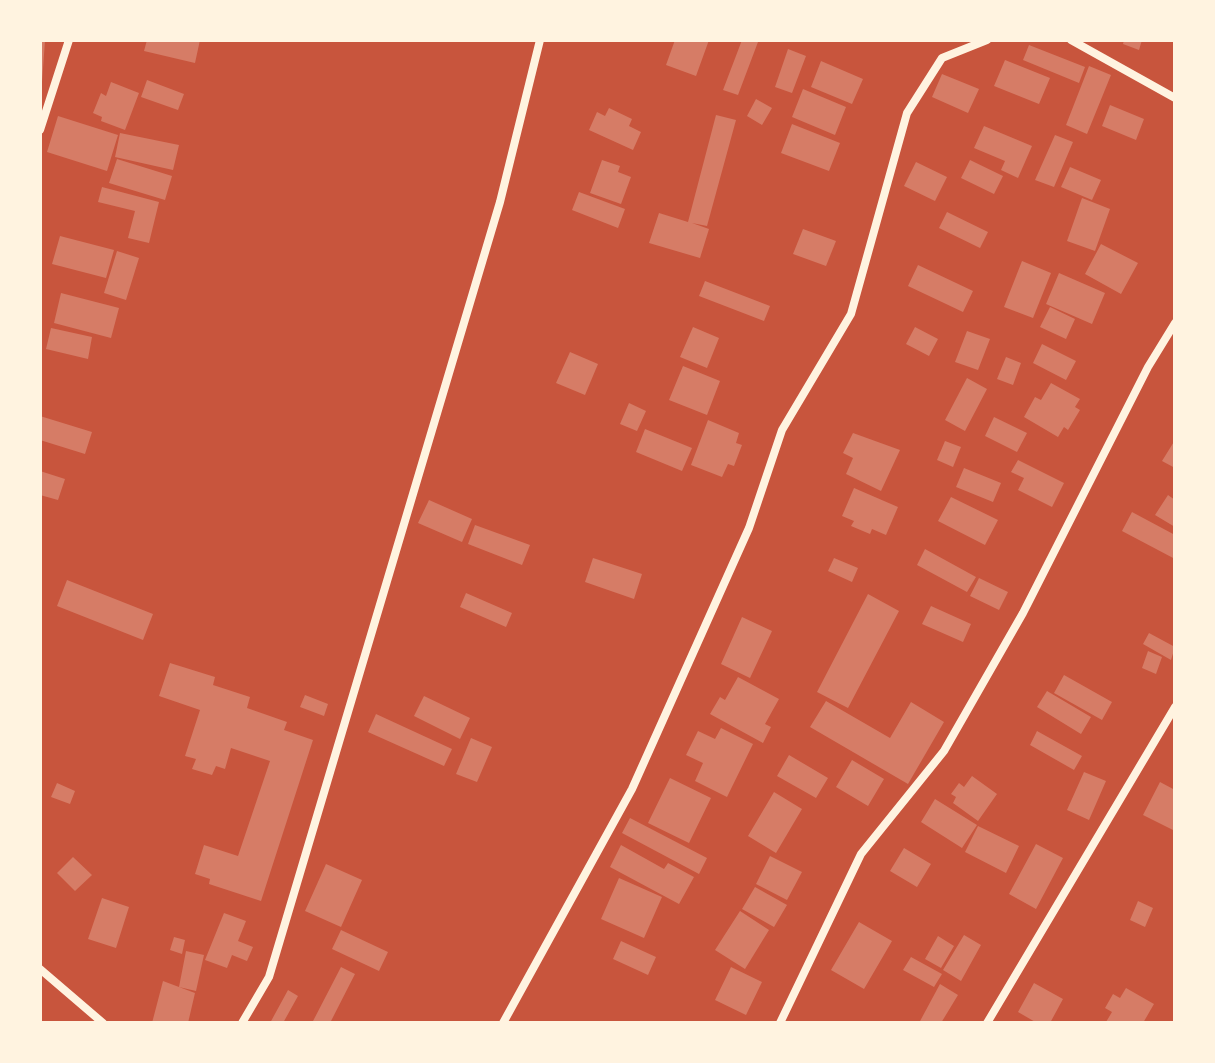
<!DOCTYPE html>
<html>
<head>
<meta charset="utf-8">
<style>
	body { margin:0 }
	#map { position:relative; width:1215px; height:1063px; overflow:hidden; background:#c8553d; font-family:"IBM Plex Sans",sans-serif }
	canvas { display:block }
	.frame { position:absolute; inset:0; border:42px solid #fff3e0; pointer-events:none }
</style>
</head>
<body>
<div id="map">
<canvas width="1215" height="1063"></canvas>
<div class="frame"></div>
</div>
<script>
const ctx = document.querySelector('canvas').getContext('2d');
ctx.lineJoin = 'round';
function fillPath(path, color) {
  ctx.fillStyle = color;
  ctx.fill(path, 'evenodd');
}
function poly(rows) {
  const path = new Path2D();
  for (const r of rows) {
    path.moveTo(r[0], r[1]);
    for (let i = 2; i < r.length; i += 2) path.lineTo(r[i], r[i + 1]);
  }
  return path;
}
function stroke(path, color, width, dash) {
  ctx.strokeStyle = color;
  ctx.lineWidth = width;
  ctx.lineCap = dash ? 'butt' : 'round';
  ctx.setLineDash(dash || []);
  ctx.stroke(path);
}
const building = poly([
	[147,40,200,40,195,63,144,51],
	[675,40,709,40,696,76,666,65],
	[742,40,758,42,738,95,723,90],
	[1124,40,1142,40,1139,50,1123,44],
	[40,41,45,41,42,82,40,82],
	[1029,45,1085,67,1079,83,1023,60],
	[788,49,806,56,792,93,775,87],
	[1005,60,1050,78,1039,104,994,86],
	[821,61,863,79,852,104,811,87],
	[1089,66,1111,75,1087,134,1066,125],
	[942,74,979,89,968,113,932,97],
	[147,80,184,94,178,110,141,97],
	[111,82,139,93,125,130,101,121,102,117,93,113,101,93,106,96],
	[803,89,846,107,835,135,792,117],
	[756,99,772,108,762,125,747,116],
	[1110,105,1144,119,1136,140,1102,126],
	[609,108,632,119,629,126,641,132,633,150,589,130,597,112,605,116],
	[716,115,736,120,707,226,692,223,709,229,700,258,649,243,659,213,688,222],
	[58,116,118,135,107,171,47,152],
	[792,124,840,143,829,171,781,153],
	[984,126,1032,146,1018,178,1001,170,1005,161,974,148],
	[120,133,179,145,173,170,115,157],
	[1055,135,1073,142,1054,187,1035,180],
	[117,159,172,176,165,200,109,183],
	[602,160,620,166,618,172,631,177,621,204,590,193],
	[970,160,1003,176,994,194,961,178],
	[916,162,947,177,935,201,904,186],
	[1070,167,1101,180,1092,200,1061,187],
	[102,187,159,202,149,243,128,238,135,211,98,202],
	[579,192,625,209,618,228,572,210],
	[1082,198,1110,209,1095,251,1067,241],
	[947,212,988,232,980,248,939,228],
	[803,229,836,241,826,266,793,254],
	[60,236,114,250,106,278,52,264],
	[1101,244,1138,263,1121,294,1085,274],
	[117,251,139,258,126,300,104,293],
	[1022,261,1051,273,1033,318,1004,307],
	[918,265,973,291,963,312,908,286],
	[1059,273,1105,293,1092,324,1046,304],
	[705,281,770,306,764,321,699,296],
	[61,293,119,308,111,338,54,323],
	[1050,307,1075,319,1066,339,1040,327],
	[693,327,719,338,707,368,680,357],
	[915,327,938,339,929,356,906,344],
	[51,328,92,337,88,359,46,349],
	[967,331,990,339,978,370,955,362],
	[1042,344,1076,361,1066,380,1033,363],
	[570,352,598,364,585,395,556,383],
	[1006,357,1021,363,1013,385,997,379],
	[683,366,720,381,707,415,669,400],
	[967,378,987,389,965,431,945,420],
	[1051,383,1080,399,1075,407,1080,410,1068,430,1064,427,1058,437,1024,417,1035,397,1041,400],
	[629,403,646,411,637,431,620,424],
	[40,416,92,432,85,454,40,440],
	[994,417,1027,433,1017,452,985,436],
	[708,420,739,433,736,443,742,445,734,466,728,464,722,477,691,465],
	[645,429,692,448,682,471,636,452],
	[853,433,900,450,881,491,846,474,853,458,843,453],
	[1175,440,1175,468,1162,461],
	[945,441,961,447,953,467,937,460],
	[1018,460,1064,483,1052,507,1018,490,1024,478,1011,472],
	[964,468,1001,483,993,502,956,487],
	[40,471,65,479,58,500,40,495],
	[854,488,898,507,886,535,872,529,870,534,851,526,854,521,842,516],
	[1168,495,1175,500,1175,527,1155,515],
	[951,497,998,520,985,545,938,521],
	[429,500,472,519,462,542,418,523],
	[1132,512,1175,535,1175,559,1122,531],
	[475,525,530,545,522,565,468,544],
	[925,549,976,577,967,592,917,565],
	[593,558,642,574,634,599,585,582],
	[834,558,858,568,852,582,828,571],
	[979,578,1008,592,999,610,970,596],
	[67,580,153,614,143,640,57,606],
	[466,593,512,613,506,627,460,607],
	[868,594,899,611,848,708,817,692],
	[931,606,971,624,963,642,922,624],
	[742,617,772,631,750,678,721,664],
	[1149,633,1175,647,1171,660,1143,644],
	[1148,651,1162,657,1156,674,1142,668],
	[170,663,215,677,213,685,250,697,247,708,287,722,284,730,313,740,261,901,209,884,210,879,195,874,204,845,238,856,270,761,231,748,225,769,216,766,212,775,192,769,196,759,185,756,200,710,159,696],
	[1064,675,1112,702,1102,720,1054,693],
	[738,677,779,699,765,724,771,727,763,743,710,714,720,697,725,700],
	[1047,691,1091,717,1081,734,1037,707],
	[305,695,328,704,324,716,300,707],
	[424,696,470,718,460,739,414,716],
	[826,701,890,738,911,702,944,722,908,784,810,727],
	[376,714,452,749,444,766,368,732],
	[721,728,753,744,727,797,695,781,703,763,686,755,698,731,715,739],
	[1037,731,1082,756,1074,770,1030,745],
	[471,738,492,747,477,782,456,774],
	[789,755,828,778,816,798,777,776],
	[852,760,884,779,868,806,836,787],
	[1084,772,1106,781,1089,820,1067,810],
	[972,776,997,794,978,821,953,803,956,797,951,794,959,783,964,787],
	[670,778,711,798,689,843,648,823],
	[1160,782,1175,790,1175,831,1143,815],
	[57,783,75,791,70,804,51,797],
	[774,792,802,809,776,853,748,836],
	[935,799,977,825,962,848,921,822],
	[630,818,707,858,699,874,622,833],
	[978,826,1019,846,1006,873,965,852],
	[1036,844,1063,858,1036,909,1009,894],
	[621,845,664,869,668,863,694,877,679,904,610,867],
	[904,848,931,864,917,887,890,871],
	[770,856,802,872,787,900,756,884],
	[73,857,92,875,75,891,57,873],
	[326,864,362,880,341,927,305,911],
	[619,878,662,897,644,938,601,919],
	[755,887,787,905,774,927,742,909],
	[102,898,129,907,116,948,88,939],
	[1138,901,1153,908,1145,927,1130,920],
	[740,911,769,930,745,969,715,950],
	[224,913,246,921,238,941,253,947,247,961,232,955,227,968,205,960],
	[859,922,892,941,864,989,831,970],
	[341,930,388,952,379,971,332,949],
	[964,935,981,945,961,981,943,970],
	[938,936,954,946,941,968,925,959],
	[174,937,185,940,182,954,170,950],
	[621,941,656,957,648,975,613,959],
	[186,951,204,955,196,991,179,987],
	[911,957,942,974,934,987,903,970],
	[341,967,355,974,330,1023,312,1023],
	[731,967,762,982,746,1015,715,1000],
	[163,981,195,993,188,1023,152,1023],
	[1034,983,1063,999,1050,1023,1037,1023,1018,1012],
	[940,984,958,995,941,1023,919,1023],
	[1126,988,1154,1004,1143,1023,1106,1022,1112,1012,1105,1008,1113,994,1120,998],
	[288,990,298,996,283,1023,270,1023]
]);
const minor = poly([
	[1071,40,1175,98],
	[40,130,69,40],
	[40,969,103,1023],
	[242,1023,269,977,500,202,540,40],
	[503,1023,632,789,749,528,782,430,851,314,907,113,942,58,987,40],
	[780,1023,861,854,944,751,1023,613,1148,367,1175,323],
	[987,1023,1175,707]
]);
fillPath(building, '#d67c66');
stroke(minor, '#fff3e0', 8);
</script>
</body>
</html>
